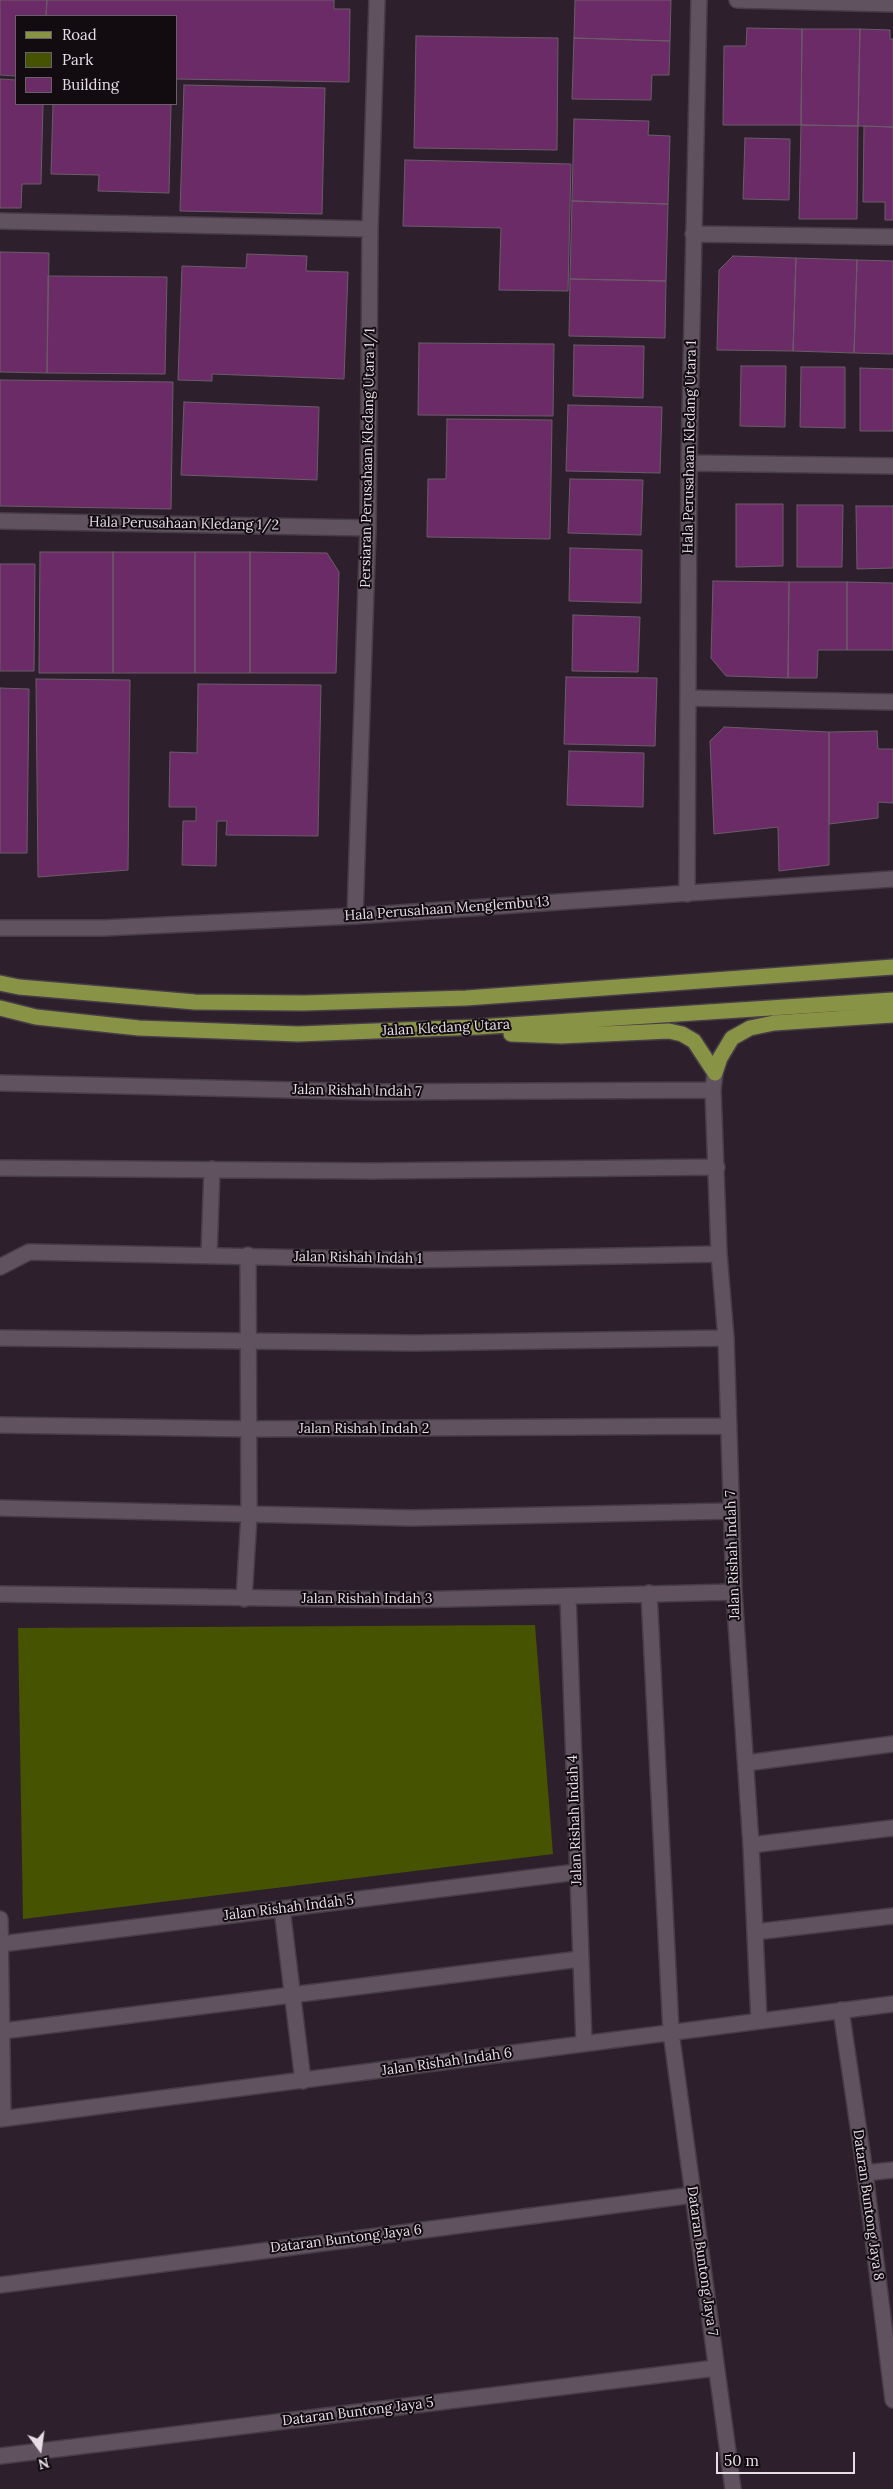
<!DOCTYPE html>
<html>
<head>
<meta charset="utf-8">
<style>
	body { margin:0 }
	#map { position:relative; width:893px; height:2489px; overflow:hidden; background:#2d202c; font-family:Lora,serif }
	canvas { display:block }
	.legend { position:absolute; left:15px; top:15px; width:162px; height:90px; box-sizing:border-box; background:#120c11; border:1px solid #676066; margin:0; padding:6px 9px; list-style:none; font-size:15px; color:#e6dde5 }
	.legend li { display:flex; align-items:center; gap:10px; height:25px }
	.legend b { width:25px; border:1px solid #676066 }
	.north { position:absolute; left:15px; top:2424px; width:50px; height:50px; -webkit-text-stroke:4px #120c11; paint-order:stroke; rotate:166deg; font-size:14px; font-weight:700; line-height:20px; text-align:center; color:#e6dde5 }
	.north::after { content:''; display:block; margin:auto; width:18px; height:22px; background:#e6dde5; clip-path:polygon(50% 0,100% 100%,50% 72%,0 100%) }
	.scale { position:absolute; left:716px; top:2452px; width:139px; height:22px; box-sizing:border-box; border:2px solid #e6dde5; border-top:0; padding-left:6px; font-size:15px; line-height:18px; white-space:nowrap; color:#e6dde5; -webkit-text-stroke:4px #120c11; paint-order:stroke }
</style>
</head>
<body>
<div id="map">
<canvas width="893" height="2489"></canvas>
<ul class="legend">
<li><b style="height:6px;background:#899346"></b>Road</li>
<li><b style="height:14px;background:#465300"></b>Park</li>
<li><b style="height:14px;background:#6b2b67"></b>Building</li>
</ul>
<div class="north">N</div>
<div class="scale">50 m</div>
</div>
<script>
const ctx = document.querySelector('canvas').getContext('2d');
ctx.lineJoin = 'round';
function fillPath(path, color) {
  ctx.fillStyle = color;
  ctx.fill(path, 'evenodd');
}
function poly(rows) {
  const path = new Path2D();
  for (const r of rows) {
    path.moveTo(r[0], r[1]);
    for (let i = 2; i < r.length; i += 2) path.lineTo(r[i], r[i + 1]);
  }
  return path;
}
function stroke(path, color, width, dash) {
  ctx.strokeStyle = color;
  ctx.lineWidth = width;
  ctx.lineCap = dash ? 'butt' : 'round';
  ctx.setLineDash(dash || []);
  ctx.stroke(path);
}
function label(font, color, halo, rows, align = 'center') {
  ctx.font = font + ' Lora,serif';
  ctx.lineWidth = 4;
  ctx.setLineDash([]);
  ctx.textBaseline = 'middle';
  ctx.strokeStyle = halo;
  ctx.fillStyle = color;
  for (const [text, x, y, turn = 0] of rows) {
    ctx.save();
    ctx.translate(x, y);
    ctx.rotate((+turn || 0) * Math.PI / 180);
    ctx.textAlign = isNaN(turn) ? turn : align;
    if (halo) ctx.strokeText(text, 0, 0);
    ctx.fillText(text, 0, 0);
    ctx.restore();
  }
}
const green = poly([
	[535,1625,553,1854,23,1919,18,1628]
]);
const building = poly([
	[0,0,47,0,46,16,16,16,16,76,0,75,0,0],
	[47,0,334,0,334,9,350,9,349,82,176,79,176,16,46,16,47,0],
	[575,0,671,0,670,41,574,38,575,0],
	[747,28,802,29,801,125,723,125,724,46,746,46,747,28],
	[802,29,860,29,858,126,801,125,802,29],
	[860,29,890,30,890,39,893,39,893,127,858,126,860,29],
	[416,36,558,38,557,150,414,148,416,36],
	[574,38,670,41,669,75,652,75,651,100,572,99,574,38],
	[0,79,16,80,16,104,43,104,41,184,22,184,21,208,0,208,0,79],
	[184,85,325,88,322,214,180,211,184,85],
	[53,104,171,104,169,193,98,191,99,175,51,174,53,104],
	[574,119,649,121,648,135,670,136,668,204,572,201,574,119],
	[801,125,858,126,857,219,799,219,801,125],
	[864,126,893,127,893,220,885,220,885,202,863,202,864,126],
	[745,138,790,139,789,200,743,199,745,138],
	[405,160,571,164,568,291,499,290,501,228,403,226,405,160],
	[572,201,668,204,666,281,570,279,572,201],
	[0,252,49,253,47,373,0,372,0,252],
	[247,254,307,256,306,271,348,272,344,379,212,374,212,381,178,380,182,266,246,268,247,254],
	[733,256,796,258,793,351,717,350,719,270,733,256],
	[796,258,857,260,854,353,793,351,796,258],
	[857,260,893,261,893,354,854,353,857,260],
	[48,276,167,277,165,374,47,373,48,276],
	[570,279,666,281,665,338,569,336,570,279],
	[419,343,554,344,553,416,418,415,419,343],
	[574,345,644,346,643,398,573,396,574,345],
	[741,366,786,366,785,427,740,426,741,366],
	[801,367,845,367,845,428,800,427,801,367],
	[860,368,893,369,893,431,860,431,860,368],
	[0,380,173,382,171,509,0,506,0,380],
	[184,402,319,407,317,480,181,475,184,402],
	[568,405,662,407,660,473,566,471,568,405],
	[447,419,552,420,550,539,427,537,428,479,446,479,447,419],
	[570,479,643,480,641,535,568,533,570,479],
	[736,504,783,504,783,566,736,567,736,504],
	[797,505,843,505,842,567,797,567,797,505],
	[856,506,893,506,893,568,857,569,856,506],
	[570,548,642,550,641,603,569,601,570,548],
	[40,552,113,552,113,673,39,673,40,552],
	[113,552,195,552,195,673,113,673,113,552],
	[195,552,250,552,250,673,195,673,195,552],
	[250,552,327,553,339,572,336,673,250,673,250,552],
	[0,564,35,564,34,671,0,671,0,564],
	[713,581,789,582,788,678,726,676,711,658,713,581],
	[789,582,847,582,847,650,818,650,817,678,788,678,789,582],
	[847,582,893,583,893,650,847,650,847,582],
	[573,615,640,617,638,672,572,671,573,615],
	[566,677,657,678,655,746,564,744,566,677],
	[36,679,130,680,128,870,38,877,36,679],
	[198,684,321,685,318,836,226,835,227,821,217,821,216,866,182,865,183,821,196,821,196,807,169,807,170,752,197,753,198,684],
	[0,688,29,689,27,853,0,853,0,688],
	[724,727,829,732,829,865,779,871,778,827,714,834,710,741,724,727],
	[877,731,878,749,893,749,893,803,878,802,878,818,829,824,829,732,877,731],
	[569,751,644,753,643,807,567,805,569,751]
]);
const minor = poly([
	[737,0,893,4],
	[0,221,370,229],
	[693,234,893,237],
	[689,463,893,466],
	[0,521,368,528],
	[688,698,893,702],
	[687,894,689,463,699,0],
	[355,916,368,528,370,229,377,0],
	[0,928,103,928,355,916,893,879],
	[715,1073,713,1090,719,1254,726,1338,734,1592,751,1845,759,2021],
	[0,1083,375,1092,713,1090],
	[0,1168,372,1171,717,1167],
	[209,1255,212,1169],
	[0,1267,29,1252,408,1260,719,1254],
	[0,1338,414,1343,726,1338],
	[0,1425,250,1429,729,1426],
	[0,1508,411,1518,731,1511],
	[649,1593,671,2032,733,2489],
	[0,1594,406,1600,734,1592],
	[568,1596,584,2043],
	[244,1599,249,1515,248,1255],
	[746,1763,893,1744],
	[751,1845,893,1828],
	[282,1909,303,2081],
	[0,1919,3,2118],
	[755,1932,893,1916],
	[1,1944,577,1872],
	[841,2010,865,2173,893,2400],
	[3,2031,580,1959],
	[0,2119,893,2004],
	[865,2173,893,2170],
	[0,2285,693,2195],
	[0,2456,716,2368]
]);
const major = poly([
	[0,983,19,987,195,1002,304,1003,466,998,893,967],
	[0,1008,36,1017,139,1028,298,1034,478,1027,893,1000],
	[511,1034,561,1036,669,1031,682,1034,694,1041,715,1073],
	[715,1073,720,1058,732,1038,750,1028,774,1023,893,1015]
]);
const streetNames = [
	["Hala Perusahaan Kledang Utara 1",690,447,-89],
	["Persiaran Perusahaan Kledang Utara 1/1",368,458,-89],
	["Hala Perusahaan Kledang 1/2",184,524,1],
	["Hala Perusahaan Menglembu 13",447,909,-4],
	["Jalan Kledang Utara",446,1028,-3],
	["Jalan Rishah Indah 7",357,1091,1],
	["Jalan Rishah Indah 1",358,1258,1],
	["Jalan Rishah Indah 2",364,1429],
	["Jalan Rishah Indah 7",733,1555,-92],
	["Jalan Rishah Indah 3",367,1599],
	["Jalan Rishah Indah 4",575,1820,-92],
	["Jalan Rishah Indah 5",289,1908,-7],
	["Jalan Rishah Indah 6",447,2062,-8],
	["Dataran Buntong Jaya 8",868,2205,82],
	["Dataran Buntong Jaya 6",346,2239,-7],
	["Dataran Buntong Jaya 7",702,2261,82],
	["Dataran Buntong Jaya 5",358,2412,-7]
];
fillPath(green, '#465300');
fillPath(building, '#6b2b67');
stroke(building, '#6b5c69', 1);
stroke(minor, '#473d46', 18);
stroke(major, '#473d46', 18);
stroke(minor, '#615260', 15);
stroke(major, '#899346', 15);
label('14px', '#e6dde5', '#120c11', streetNames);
</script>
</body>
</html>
